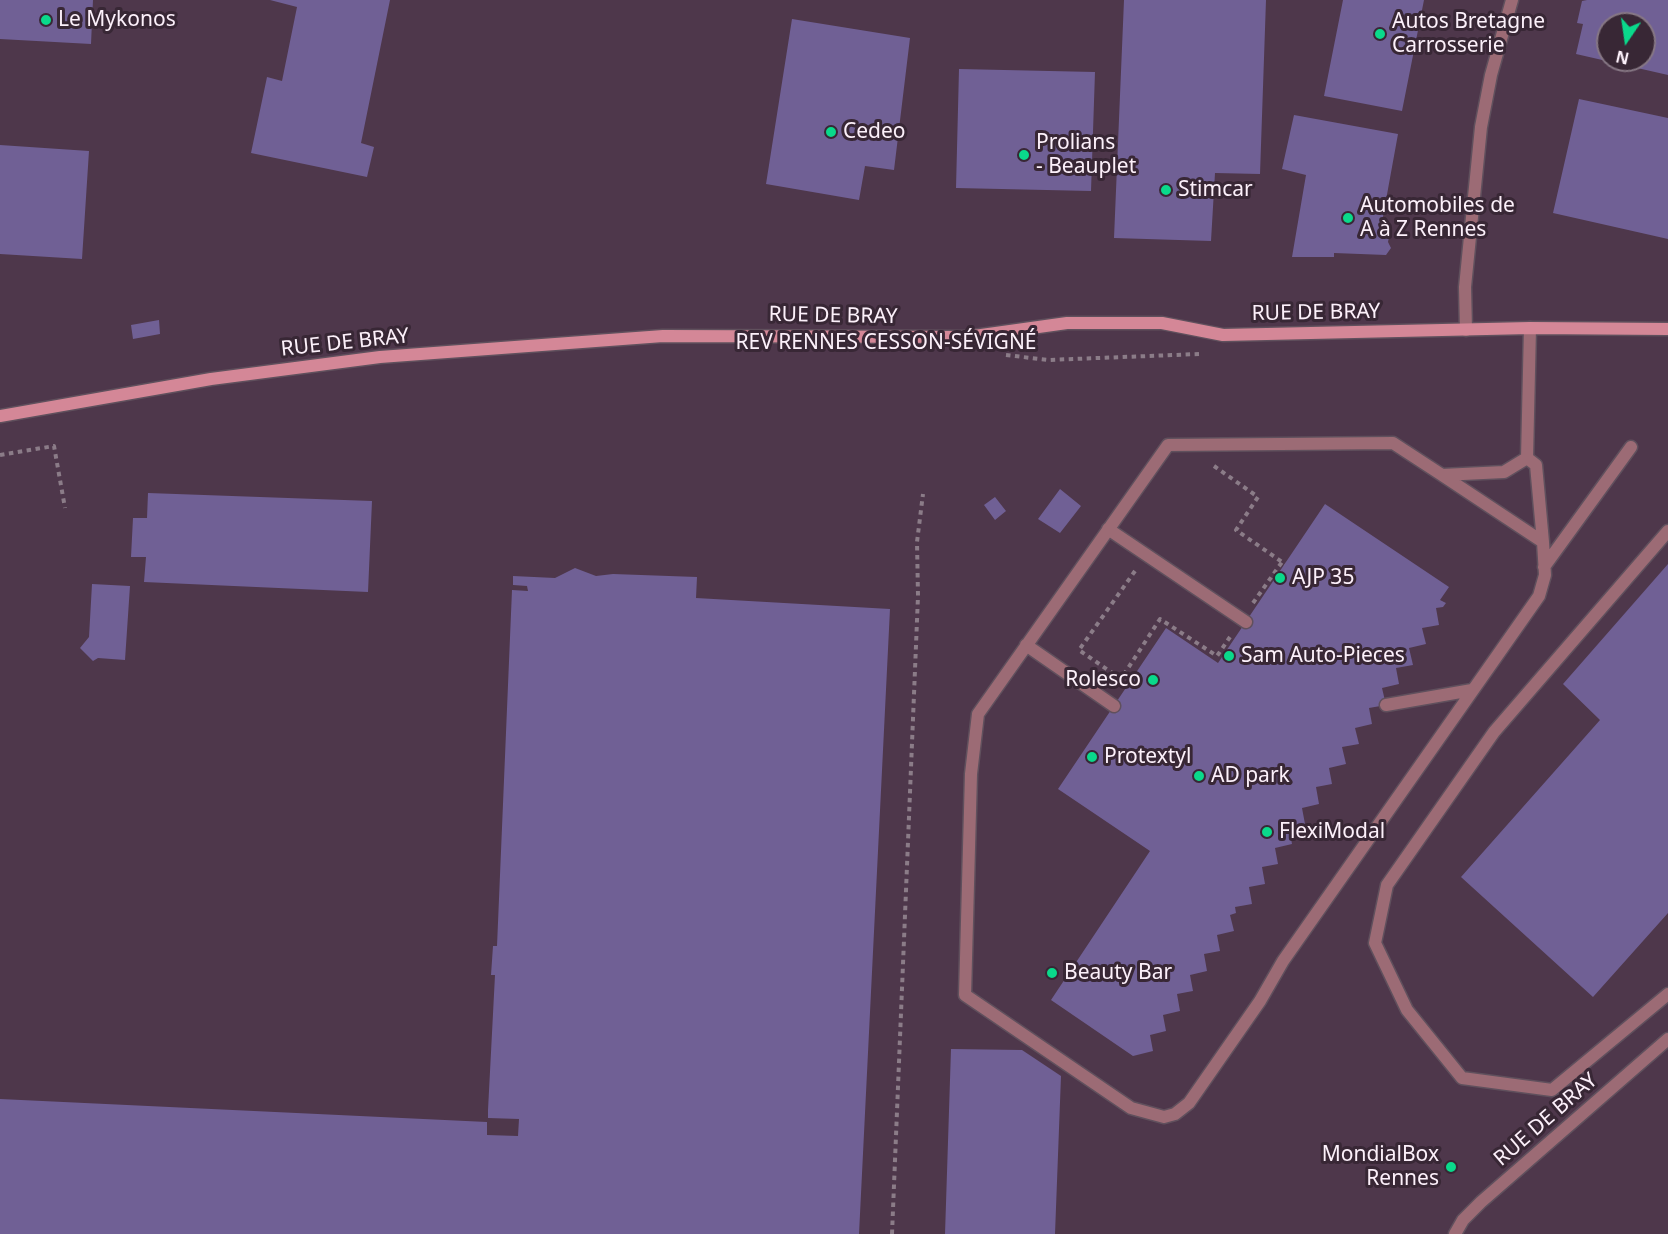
<!DOCTYPE html>
<html>
<head>
<meta charset="utf-8">
<style>
	body { margin:0 }
	#map { position:relative; width:1668px; height:1234px; overflow:hidden; background:#42313f; font-family:"Noto Sans",sans-serif }
	canvas { display:block }
	.north { position:absolute; left:1596px; top:12px; width:60px; height:60px; box-sizing:border-box; background:#382735; border:2px solid #867784; border-radius:50%; rotate:193deg; font-size:16px; font-weight:700; line-height:24px; text-align:center; color:#fcf0fa }
	.north::after { content:''; display:block; margin:auto; width:21px; height:27px; background:#0ad98b; clip-path:polygon(50% 0,100% 100%,50% 72%,0 100%) }
</style>
</head>
<body>
<div id="map">
<canvas width="1668" height="1234"></canvas>
<div class="north">N</div>
</div>
<script>
const ctx = document.querySelector('canvas').getContext('2d');
ctx.lineJoin = 'round';
function fillPath(path, color) {
  ctx.fillStyle = color;
  ctx.fill(path, 'evenodd');
}
function poly(rows) {
  const path = new Path2D();
  for (const r of rows) {
    path.moveTo(r[0], r[1]);
    for (let i = 2; i < r.length; i += 2) path.lineTo(r[i], r[i + 1]);
  }
  return path;
}
function stroke(path, color, width, dash) {
  ctx.strokeStyle = color;
  ctx.lineWidth = width;
  ctx.lineCap = dash ? 'butt' : 'round';
  ctx.setLineDash(dash || []);
  ctx.stroke(path);
}
function label(font, color, halo, rows, align = 'center') {
  ctx.font = font + ' "Noto Sans",sans-serif';
  ctx.lineWidth = 6;
  ctx.setLineDash([]);
  ctx.textBaseline = 'middle';
  ctx.strokeStyle = halo;
  ctx.fillStyle = color;
  for (const [text, x, y, turn = 0] of rows) {
    ctx.save();
    ctx.translate(x, y);
    ctx.rotate((+turn || 0) * Math.PI / 180);
    ctx.textAlign = isNaN(turn) ? turn : align;
    if (halo) ctx.strokeText(text, 0, 0);
    ctx.fillText(text, 0, 0);
    ctx.restore();
  }
}
const built = poly([
	[0,0,1668,0,1668,1234,0,1234],
	[1608,24,1644,24,1644,60,1608,60]
]);
const building = poly([
	[0,0,93,0,91,44,0,39],
	[270,0,390,0,361,143,374,147,367,177,251,153,267,77,282,81,297,7],
	[1124,0,1266,0,1260,174,1215,173,1211,241,1114,238],
	[1343,0,1424,0,1402,111,1324,96],
	[1587,0,1668,0,1668,75,1576,54,1583,24,1577,23,1582,1],
	[1608,24,1644,24,1644,60,1608,60],
	[792,19,910,38,894,170,865,166,859,200,766,184],
	[959,69,1095,72,1091,191,956,188],
	[1579,99,1668,118,1668,239,1553,213],
	[1294,115,1398,134,1382,222,1390,232,1388,242,1391,248,1386,255,1334,253,1334,257,1292,257,1306,175,1282,169],
	[0,145,89,151,82,259,0,254],
	[159,320,160,334,133,339,131,325],
	[1060,489,1081,506,1060,533,1038,519],
	[148,493,372,501,368,592,144,582,146,557,131,557,133,518,147,518],
	[995,497,1006,511,995,520,984,505],
	[1325,504,1449,587,1440,600,1446,603,1443,607,1436,608,1439,625,1422,628,1426,644,1409,648,1413,665,1396,668,1399,684,1382,688,1386,705,1369,708,1372,724,1355,728,1359,744,1342,747,1346,764,1329,768,1332,784,1316,787,1319,804,1302,808,1305,824,1289,827,1292,844,1275,848,1278,864,1262,867,1265,884,1249,887,1252,904,1235,907,1236,913,1230,915,1234,931,1217,935,1220,951,1204,954,1207,971,1190,975,1193,991,1177,994,1180,1011,1163,1015,1166,1031,1150,1035,1153,1051,1133,1056,1051,1000,1150,851,1058,789,1166,628,1218,663],
	[1668,564,1668,913,1593,997,1461,877,1600,720,1563,684],
	[575,568,596,576,613,574,697,577,696,598,890,609,859,1234,0,1234,0,1099,487,1122,487,1135,518,1136,519,1119,488,1118,488,1110,495,975,491,975,493,946,497,946,512,590,528,591,527,586,513,585,513,576,555,578],
	[92,584,130,586,125,660,98,658,93,661,80,648,89,637],
	[951,1049,1022,1050,1061,1076,1055,1234,945,1234]
]);
const path = poly([
	[1006,355,1048,360,1199,354],
	[0,455,54,446,65,508],
	[1214,466,1258,497,1236,530,1285,564],
	[1135,571,1079,650,1121,679,1160,619,1217,656,1230,637],
	[1253,603,1282,562],
	[892,1234,918,596,917,542,923,494]
]);
const lane = poly([
	[1530,328,1527,458,1536,465,1543,542],
	[1442,475,1543,542,1545,575,1539,596,1283,961,1260,1001,1189,1103,1175,1114,1164,1117,1131,1108,965,995,971,774,978,714,1168,445,1393,443,1442,475,1504,472,1527,458],
	[1108,529,1246,622],
	[1668,531,1494,732,1387,885,1375,943,1407,1010,1462,1078,1552,1090,1668,994],
	[1544,567,1631,447],
	[1026,645,1114,706],
	[1386,705,1472,690],
	[1455,1234,1463,1220,1481,1202,1668,1039]
]);
const street = poly([
	[1466,330,1465,287,1481,127,1491,75,1512,0]
]);
const secondary = poly([
	[0,416,211,379,380,357,663,336,967,337,1067,323,1162,323,1223,335,1530,328,1668,329]
]);
const markers = [
	[46,20,6,"#0ad98b"],
	[1380,34,6,"#0ad98b"],
	[831,132,6,"#0ad98b"],
	[1024,155,6,"#0ad98b"],
	[1166,190,6,"#0ad98b"],
	[1348,218,6,"#0ad98b"],
	[1280,578,6,"#0ad98b"],
	[1229,656,6,"#0ad98b"],
	[1153,680,6,"#0ad98b"],
	[1092,757,6,"#0ad98b"],
	[1199,776,6,"#0ad98b"],
	[1267,832,6,"#0ad98b"],
	[1052,973,6,"#0ad98b"],
	[1451,1167,6,"#0ad98b"]
];
const poiNames = [
	["Le Mykonos",58,20],
	["Autos Bretagne",1392,22],
	["Carrosserie",1392,46],
	["Cedeo",843,132],
	["Prolians",1036,143],
	["- Beauplet",1036,167],
	["Stimcar",1178,190],
	["Automobiles de",1360,206],
	["A à Z Rennes",1360,230],
	["AJP 35",1292,578],
	["Sam Auto-Pieces",1241,656],
	["Rolesco",1141,680,"right"],
	["Protextyl",1104,757],
	["AD park",1211,776],
	["FlexiModal",1279,832],
	["Beauty Bar",1064,973],
	["MondialBox",1439,1155,"right"],
	["Rennes",1439,1179,"right"]
];
const streetNames = [
	["RUE DE BRAY",1316,313,-1],
	["RUE DE BRAY",833,316,1],
	["RUE DE BRAY",345,343,-6],
	["REV RENNES CESSON-SÉVIGNÉ",886,343],
	["RUE DE BRAY",1546,1120,-41]
];
fillPath(built, '#4e374b');
fillPath(building, '#706095');
stroke(lane, '#60505d', 15);
stroke(street, '#60505d', 15);
stroke(secondary, '#60505d', 15);
stroke(path, '#8b7c88', 4, [4.5, 4.5]);
stroke(lane, '#9c6b75', 12);
stroke(street, '#9c6b75', 12);
stroke(secondary, '#d48797', 12);
for (const [x, y, r, color] of markers) {
  const dot = new Path2D();
  dot.arc(x, y, r, 0, 2 * Math.PI);
  ctx.fillStyle = color;
  ctx.fill(dot);
  stroke(dot, '#382735', 2);
}
label('21px', '#fcf0fa', '#382735', poiNames, 'left');
label('21px', '#fcf0fa', '#382735', streetNames);
</script>
</body>
</html>
